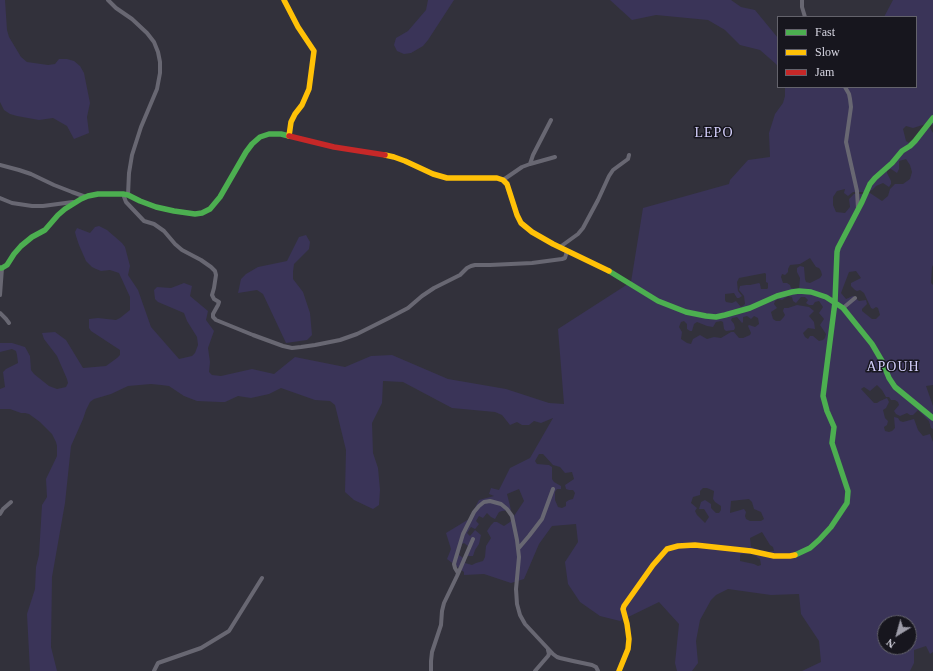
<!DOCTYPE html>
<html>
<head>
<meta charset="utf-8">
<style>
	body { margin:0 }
	#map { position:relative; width:933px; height:671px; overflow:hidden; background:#32313b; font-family:"Times New Roman",serif }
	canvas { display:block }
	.legend { position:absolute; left:777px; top:16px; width:140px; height:72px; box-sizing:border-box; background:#17161e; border:1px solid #64636c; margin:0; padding:5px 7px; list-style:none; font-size:12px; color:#d7d6e2 }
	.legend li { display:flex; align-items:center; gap:8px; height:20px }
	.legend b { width:20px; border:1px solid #64636c }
	.north { position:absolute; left:877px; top:615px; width:40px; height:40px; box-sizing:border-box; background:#17161e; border:1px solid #64636c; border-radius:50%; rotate:217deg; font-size:11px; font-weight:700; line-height:16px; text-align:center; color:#d7d6e2 }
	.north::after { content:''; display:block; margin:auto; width:14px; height:18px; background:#9d9ca8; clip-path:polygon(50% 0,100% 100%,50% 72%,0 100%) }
</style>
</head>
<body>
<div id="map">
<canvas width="933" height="671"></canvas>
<ul class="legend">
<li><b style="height:5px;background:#4caf50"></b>Fast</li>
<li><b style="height:5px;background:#ffc107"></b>Slow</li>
<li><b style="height:5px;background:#c62828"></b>Jam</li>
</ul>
<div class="north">N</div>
</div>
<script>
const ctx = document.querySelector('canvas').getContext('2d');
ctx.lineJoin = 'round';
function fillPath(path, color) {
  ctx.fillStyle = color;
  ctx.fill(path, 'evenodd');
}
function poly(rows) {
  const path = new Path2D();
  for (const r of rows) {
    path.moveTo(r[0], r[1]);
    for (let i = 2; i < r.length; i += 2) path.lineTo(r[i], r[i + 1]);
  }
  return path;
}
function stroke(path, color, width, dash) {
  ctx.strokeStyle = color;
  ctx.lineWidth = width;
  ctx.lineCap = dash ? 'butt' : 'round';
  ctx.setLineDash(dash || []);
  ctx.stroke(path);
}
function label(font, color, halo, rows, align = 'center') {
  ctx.font = font + ' "Times New Roman",serif';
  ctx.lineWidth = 3;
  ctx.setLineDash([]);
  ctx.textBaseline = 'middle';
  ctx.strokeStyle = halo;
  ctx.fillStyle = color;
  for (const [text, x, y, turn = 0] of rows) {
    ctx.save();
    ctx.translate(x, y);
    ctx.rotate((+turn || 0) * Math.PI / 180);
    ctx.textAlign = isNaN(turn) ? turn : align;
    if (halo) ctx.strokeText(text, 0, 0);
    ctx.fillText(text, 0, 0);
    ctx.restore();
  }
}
const green = poly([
	[0,0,5,0,7,30,9,37,21,57,27,62,48,65,55,64,59,59,67,59,74,61,80,66,84,73,90,103,87,117,89,133,74,139,67,126,53,118,39,120,17,116,10,114,4,110,0,102],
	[428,0,454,0,428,40,423,46,411,53,404,54,397,51,394,45,396,38,408,31,426,10],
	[610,0,731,0,741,7,755,10,778,38,778,67,776,64,760,50,740,45,725,30,708,20,656,15,632,20],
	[893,0,933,0,933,125,926,124,913,128,906,126,903,129,906,141,909,143,914,141,919,131,926,126,929,126,933,133,933,265,932,267,931,283,933,285,933,385,926,386,933,406,933,429,931,428,929,421,918,410,913,415,910,415,907,413,900,416,896,414,894,411,899,405,898,402,895,400,891,400,889,397,886,397,882,390,877,385,870,391,864,387,861,389,874,403,877,403,880,401,887,398,889,402,886,408,883,410,885,418,888,421,887,425,884,427,885,431,889,432,892,431,895,428,894,417,898,418,900,421,903,422,914,419,918,430,923,436,930,434,933,442,933,652,930,654,926,646,914,650,914,663,910,671,802,671,821,662,819,641,801,614,799,594,771,595,728,589,716,595,711,600,700,620,696,641,698,663,692,671,677,671,675,663,679,624,659,602,620,621,600,616,580,602,568,584,565,562,578,542,576,524,552,526,539,544,524,579,511,583,484,574,464,575,464,572,447,559,451,549,446,533,469,519,479,500,494,496,489,494,491,488,499,490,510,468,530,458,553,418,541,423,534,421,529,425,522,425,517,422,510,425,502,415,495,412,452,408,403,382,383,381,382,403,372,423,373,453,378,468,380,490,379,505,373,509,354,500,345,492,346,450,335,405,330,401,315,400,281,388,269,394,251,398,238,396,225,402,220,402,197,401,184,396,169,386,161,385,151,384,128,386,111,394,94,399,90,402,86,410,83,419,71,446,65,503,52,577,51,647,57,671,30,671,27,614,35,589,36,567,39,555,42,505,47,497,46,479,57,456,57,446,56,442,52,434,40,422,29,414,25,413,21,413,10,409,0,409,0,389,5,387,3,372,6,369,18,363,17,355,16,351,12,349,0,352,0,343,12,343,25,347,30,356,31,370,34,374,49,386,57,389,66,387,68,383,67,379,57,356,44,339,42,333,55,332,66,340,83,368,106,366,117,358,120,355,120,350,91,331,89,328,89,319,98,318,116,320,120,318,130,310,130,297,119,273,110,270,101,271,96,269,92,267,86,261,79,245,76,236,75,232,77,228,90,233,95,227,99,226,107,230,122,243,125,247,130,266,128,275,138,290,151,327,179,359,192,356,195,353,198,345,197,337,187,321,184,313,158,302,155,299,154,290,157,287,171,288,184,283,192,286,190,296,208,311,206,320,214,331,208,348,210,362,209,372,212,375,221,376,252,369,274,374,295,357,345,367,371,356,392,355,448,379,506,389,549,403,564,404,558,329,631,282,643,208,729,184,730,180,748,160,770,157,769,133,775,114,783,103,785,96,785,87,916,87,916,17,884,17],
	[906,159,910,165,912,172,910,179,903,184,895,184,890,189,888,196,882,201,870,193,862,194,854,194,849,199,850,207,845,213,836,212,833,205,833,197,837,191,845,189,844,193,848,196,853,192,867,192,872,190,876,186,883,183,889,187,891,184,891,181,887,173,887,170,891,169,897,173,899,169,899,161],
	[810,258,816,267,819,268,821,271,822,275,820,278,810,283,806,282,805,279,804,267,800,266,797,268,797,272,800,278,799,289,791,288,790,285,787,283,783,283,781,277,782,274,785,275,788,272,788,269,790,265,800,264],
	[856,271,861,278,851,283,851,286,855,290,857,291,860,290,864,293,871,308,873,309,876,307,878,308,880,315,876,319,872,319,862,311,862,309,867,304,866,300,859,301,853,296,846,299,841,293,849,272],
	[765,273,766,274,766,282,768,283,768,288,767,289,761,289,760,284,759,283,750,285,746,285,740,286,739,290,744,296,745,304,744,305,741,307,736,301,732,303,726,302,725,300,725,294,734,293,737,298,739,298,742,296,738,291,737,282,739,278],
	[788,296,792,297,793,301,796,303,801,297,805,297,808,300,806,303,809,305,813,305,815,302,819,301,823,307,819,313,824,319,820,325,826,334,825,338,823,340,819,341,813,336,810,336,808,339,805,337,803,333,808,328,815,329,814,322,809,316,814,311,809,307,797,305,788,308,784,308,783,311,785,315,783,318,780,321,776,321,773,319,771,312,777,308,774,304,775,301,778,299,782,300],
	[747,316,751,319,754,316,758,318,759,324,755,327,749,325,748,326,751,333,750,335,743,338,739,338,734,332,731,332,721,338,714,337,707,339,700,335,693,339,691,344,687,343,681,339,682,332,679,327,681,322,684,321,687,324,687,329,690,331,692,331,694,324,697,322,707,326,713,327,716,322,721,321,723,322,724,329,726,331,734,330,735,328,734,324,731,320,732,318,737,317,742,323,743,322,743,317],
	[539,454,543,454,553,465,560,467,565,473,572,472,574,479,565,485,566,489,569,490,573,490,575,493,573,499,569,500,566,502,566,506,562,508,558,507,555,500,555,492,557,489,561,489,561,486,554,482,552,479,552,467,549,465,537,464,535,461],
	[703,488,707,488,714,491,713,499,715,502,721,506,721,510,719,513,716,513,711,508,711,504,705,500,701,502,699,509,704,509,709,517,705,523,697,515,695,511,697,508,691,503,693,497,700,495,700,491],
	[519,489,524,501,510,522,504,526,497,522,494,522,491,525,487,531,491,538,486,546,485,557,483,561,476,563,472,565,465,563,466,560,459,555,462,544,464,543,469,547,466,556,473,556,475,550,479,544,481,535,475,530,470,536,467,533,471,527,475,529,476,528,479,524,476,521,479,516,483,518,487,513,491,517,495,519,499,512,502,511,511,510,507,494],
	[749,499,752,502,754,509,761,512,764,519,761,521,750,521,746,519,745,516,746,512,744,509,730,513,731,501],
	[762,532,770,545,773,547,774,551,767,552,751,547,750,538],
	[741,554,752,554,756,556,758,558,760,559,761,565,758,566,754,564,740,561,740,555],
	[885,623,909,623,909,647,885,647],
	[306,235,310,242,309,249,294,264,293,272,293,279,303,292,310,313,312,335,307,340,286,343,263,294,257,290,238,293,241,279,246,274,258,267,287,261,299,237]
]);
const street = poly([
	[108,0,116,8,132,19,147,33,154,42,158,52,160,62,160,73,157,89,141,127,132,155,129,173,128,195],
	[802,0,802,7,805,17],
	[845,87,849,94,850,99,851,107,846,142,857,191,858,209],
	[530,164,533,155,551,120],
	[0,165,19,170,31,174,54,185,72,192,86,197],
	[503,180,522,167,530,164,555,157],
	[123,194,126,202,144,221,154,224,164,231,175,244,182,250,201,260,211,267,215,271,216,275,214,288,212,295,214,299,219,302,218,305,213,314,213,317,216,320,253,335,283,346,292,348,301,347,315,345,340,340,357,334,389,318,408,308,422,296,434,288,460,275,467,268,471,266,475,265,490,265,532,263,562,259,565,258,567,251],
	[0,198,12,203,32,206,43,206,73,202],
	[560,247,578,234,583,228,598,200,609,176,613,170,628,159,629,155],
	[0,295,2,268],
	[843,308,855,298],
	[0,313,6,319,9,323],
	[0,514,3,509,11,502],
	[518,549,529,536,542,519,553,489],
	[458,573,455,568,454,564,463,534,474,512,479,506,484,502,490,501,501,504,507,509,512,516,517,540,519,557,516,589,517,604,520,615,525,624,553,654,557,657,560,658,573,661,592,665,596,667,598,671],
	[154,671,158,663,201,648,229,631,262,578],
	[431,671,431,661,432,652,441,625,442,611,444,603,457,576,473,539],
	[535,671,548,656,549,654,548,650]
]);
const fast = poly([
	[0,268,2,268,7,265,14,254,21,246,32,237,45,230,58,215,65,209,81,199,88,196,98,194,123,194,128,195,140,201,156,207,174,211,195,214,202,213,210,209,220,197,246,152,252,144,260,137,269,134,281,134,289,136],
	[609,271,658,301,686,312,706,316,716,317,725,315,750,308,777,296,792,292,799,291,811,292,826,297,843,308,872,344,882,361,889,378,895,387,933,418],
	[795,555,810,548,819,540,831,527,847,503,848,491,832,443,834,427,827,411,823,396,835,302,837,252,838,248,862,202,870,184,875,178,892,163,902,151,910,146,915,141,933,118]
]);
const slow = poly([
	[284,0,298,27,314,51,309,89,302,105,295,114,291,122,289,136],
	[385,155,394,157,405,161,433,174,447,178,497,178,503,180,507,184,517,215,521,223,532,232,553,244,609,271],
	[619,671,628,649,629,639,627,624,623,609,624,606,653,565,667,549,678,546,695,545,751,551,774,556,790,556,795,555]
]);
const jam = poly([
	[289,136,334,147,385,155]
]);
const quarterNames = [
	["LEPO",714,133],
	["APOUH",893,367]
];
fillPath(green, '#3a3458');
stroke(street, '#686772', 4);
stroke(fast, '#4caf50', 5.5);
stroke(slow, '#ffc107', 5.5);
stroke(jam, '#c62828', 5.5);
ctx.letterSpacing = '1px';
label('14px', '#d4cffb', '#17161e', quarterNames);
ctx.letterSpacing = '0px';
</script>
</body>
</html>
